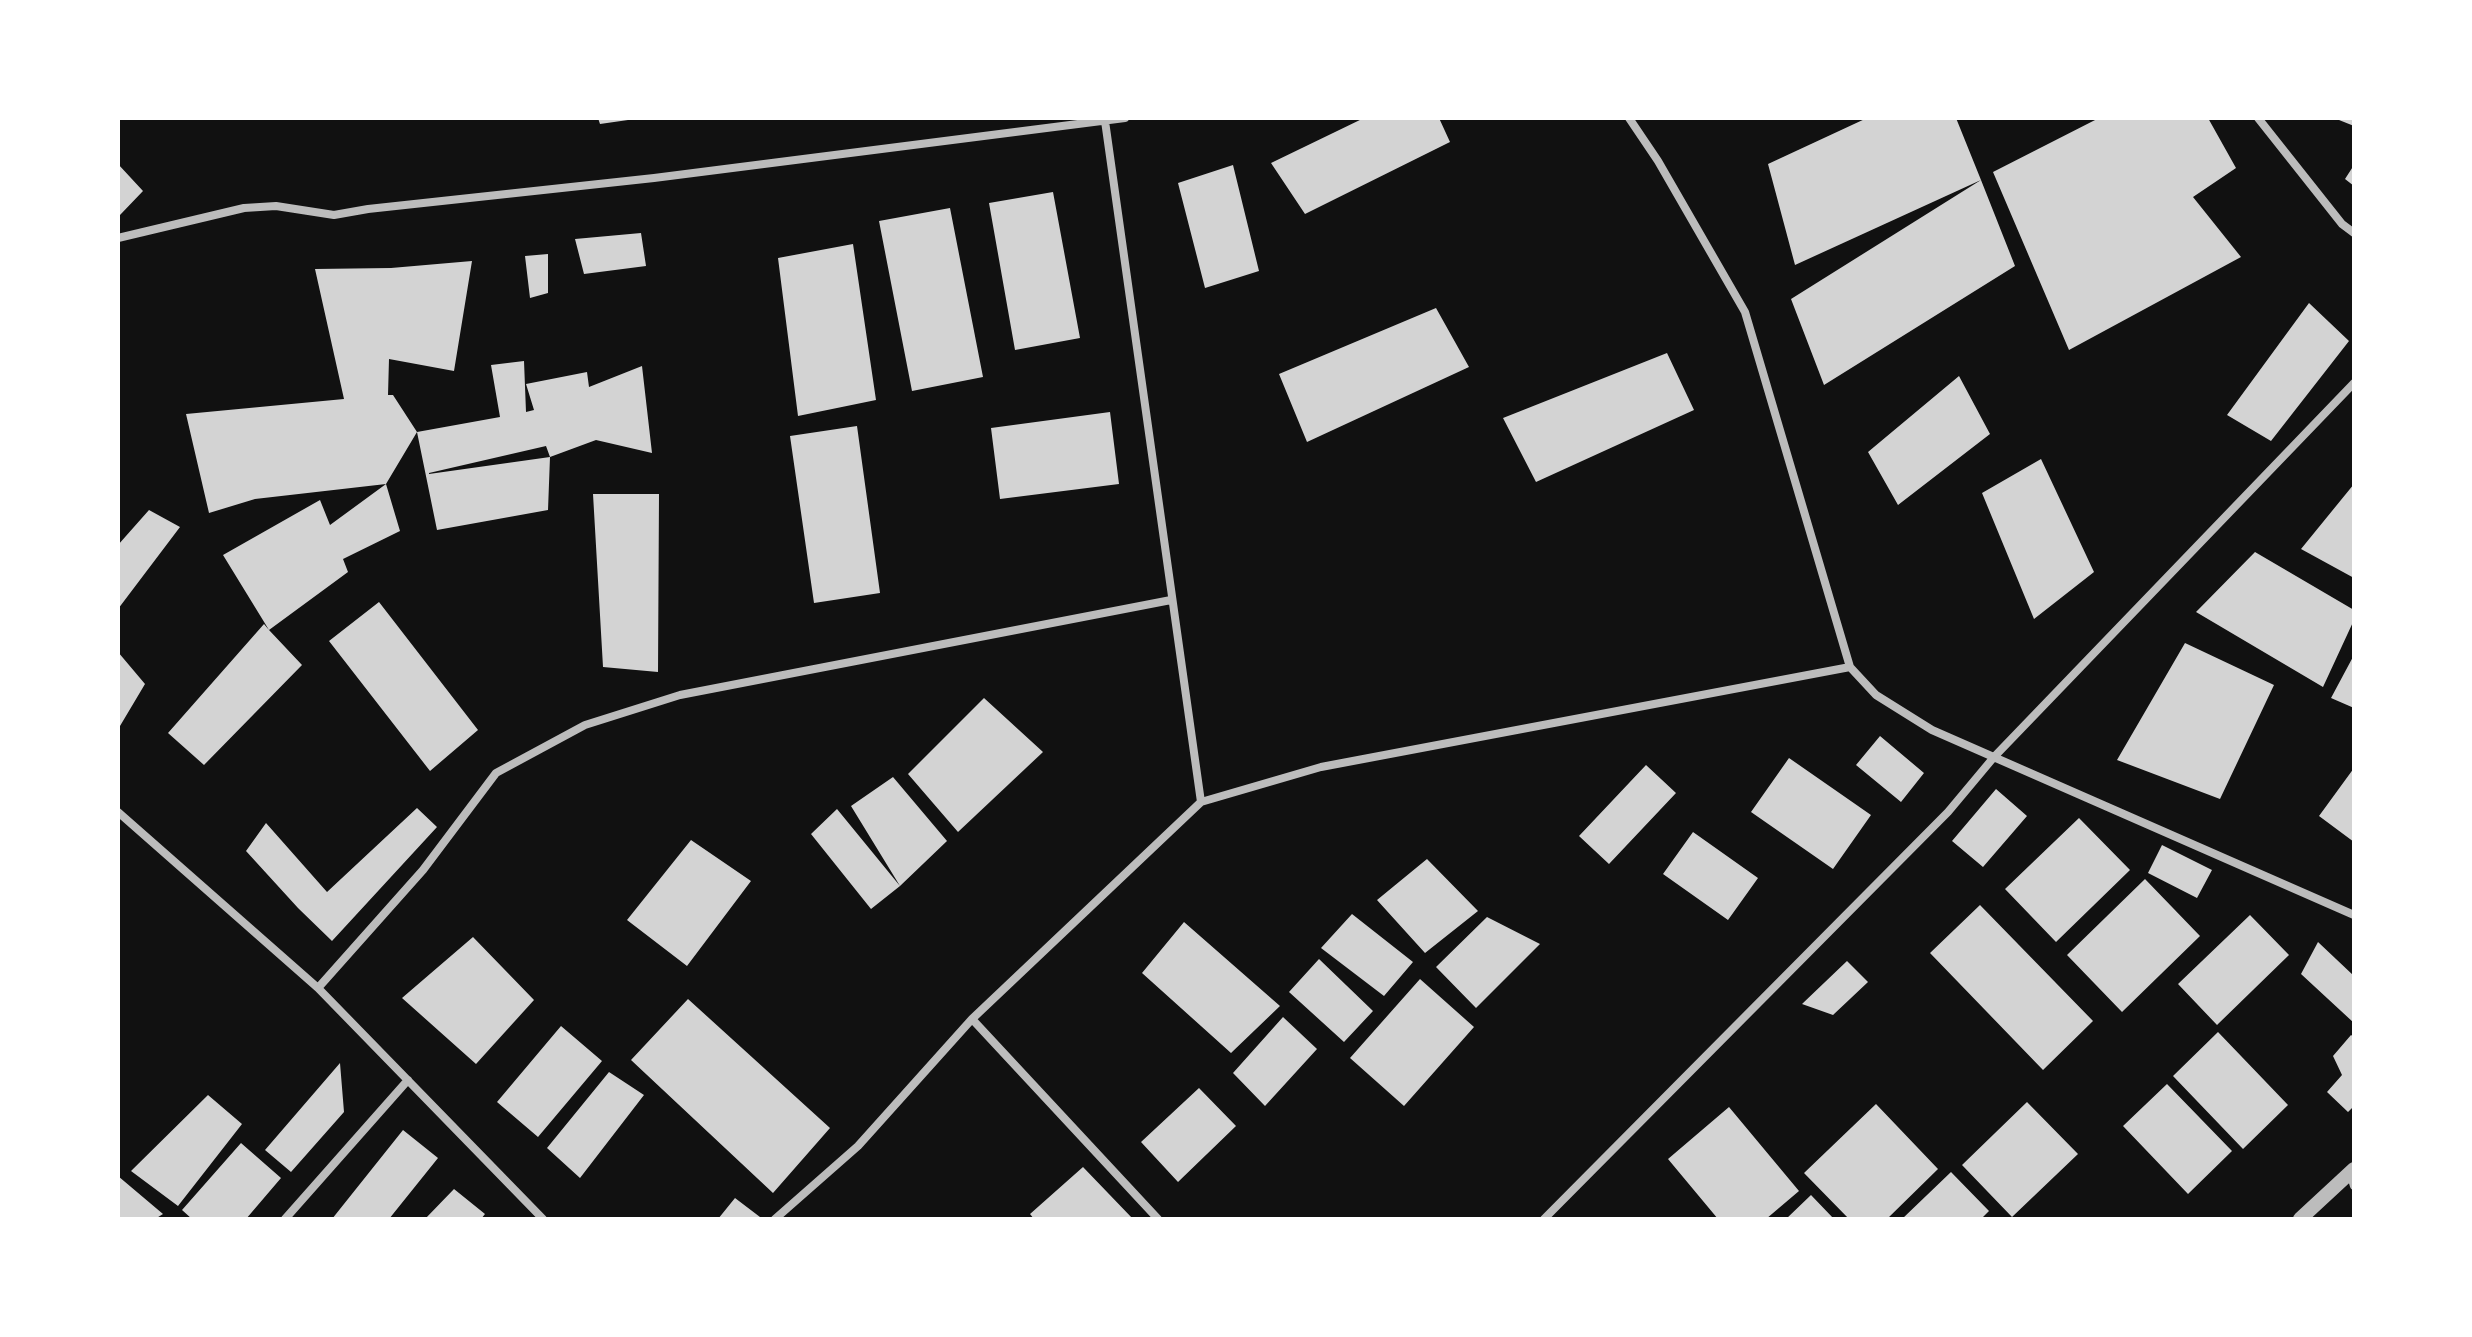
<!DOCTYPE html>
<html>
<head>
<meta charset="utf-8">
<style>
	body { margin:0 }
	#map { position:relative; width:2472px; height:1337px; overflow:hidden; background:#111; font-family:Quicksand,sans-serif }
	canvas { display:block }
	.frame { position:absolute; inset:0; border:120px solid #fff; pointer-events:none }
</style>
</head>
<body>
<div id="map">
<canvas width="2472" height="1337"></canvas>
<div class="frame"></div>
</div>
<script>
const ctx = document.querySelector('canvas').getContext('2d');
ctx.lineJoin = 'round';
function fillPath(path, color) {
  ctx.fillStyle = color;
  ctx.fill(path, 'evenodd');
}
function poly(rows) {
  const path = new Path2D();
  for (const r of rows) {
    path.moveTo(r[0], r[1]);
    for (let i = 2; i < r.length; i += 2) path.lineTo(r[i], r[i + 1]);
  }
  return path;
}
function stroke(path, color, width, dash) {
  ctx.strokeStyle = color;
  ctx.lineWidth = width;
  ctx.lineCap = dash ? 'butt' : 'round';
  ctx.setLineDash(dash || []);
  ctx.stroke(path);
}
const building = poly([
	[598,118,628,118,628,120,600,124],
	[1364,118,1439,118,1450,142,1305,214,1271,163],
	[1867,118,1956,118,1981,180,1795,265,1768,164],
	[2099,118,2208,118,2236,168,2193,197,2241,257,2069,350,1993,172],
	[2334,118,2354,118,2354,126],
	[118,164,143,191,120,215,118,213],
	[1233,165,1259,271,1205,288,1178,183],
	[2354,165,2354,186,2345,179],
	[1981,180,2015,266,1824,385,1791,299],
	[1053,192,1080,338,1015,350,989,203],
	[950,208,983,377,912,391,879,221],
	[641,233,646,266,584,274,575,239],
	[853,244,876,400,798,416,778,258],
	[548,254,548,293,530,298,525,256],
	[472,261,454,371,389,359,388,395,393,395,417,432,386,484,255,499,209,513,186,414,344,399,315,269,391,268],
	[2309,303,2349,341,2271,441,2227,415],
	[1436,308,1469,367,1307,442,1279,374],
	[1667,353,1694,410,1536,482,1503,418],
	[524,361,526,412,534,410,526,384,587,372,589,387,642,366,652,453,596,440,550,457,548,510,437,530,417,432,500,417,491,365],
	[546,446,550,457,429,474,429,473],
	[1959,376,1990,434,1898,505,1868,452],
	[1110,412,1119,484,1000,499,991,428],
	[857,426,880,593,814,603,790,436],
	[2041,459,2094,572,2034,619,1982,493],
	[386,484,400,531,343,559,348,572,269,630,302,665,204,765,168,733,264,624,269,630,223,555,320,500,330,525],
	[2354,484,2354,578,2301,549],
	[593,494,659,494,658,672,603,667],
	[149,510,180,527,118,609,118,545],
	[2255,552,2354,610,2354,620,2323,687,2196,612],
	[379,602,478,730,430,771,329,641],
	[2185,643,2274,685,2220,799,2117,760],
	[118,652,145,684,120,726,118,724],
	[2354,655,2354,708,2331,698],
	[984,698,1043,752,958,832,908,774],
	[1880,736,1924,773,1901,802,1856,765],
	[1789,758,1871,815,1833,869,1751,812],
	[1646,765,1676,793,1609,864,1579,836],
	[2354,768,2354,842,2319,816],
	[893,777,947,841,900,886,871,909,811,834,837,809,900,886,851,806],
	[1996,789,2027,816,1983,867,1952,841],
	[417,808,437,827,332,941,298,908,246,851,266,823,327,892],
	[2079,818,2130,870,2056,942,2005,889],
	[1693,832,1758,878,1728,920,1663,874],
	[691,840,751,881,687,966,627,920],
	[2162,845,2212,870,2197,898,2148,873],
	[1427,859,1478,911,1425,953,1377,900],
	[2145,879,2200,936,2122,1012,2067,955],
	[1980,905,2093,1021,2043,1070,1930,953],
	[1352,914,1413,962,1384,996,1321,948],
	[2250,915,2289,955,2217,1025,2178,984],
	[1487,917,1540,944,1476,1008,1436,967],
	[1184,922,1280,1006,1231,1053,1142,973],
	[473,937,534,1000,476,1064,402,998],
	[2318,942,2354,976,2354,1023,2301,974],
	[1319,959,1373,1011,1344,1042,1289,992],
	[1847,961,1868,982,1833,1015,1802,1004],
	[1420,979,1474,1027,1404,1106,1350,1058],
	[688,999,830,1128,773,1193,631,1060],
	[1283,1017,1317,1049,1265,1106,1233,1073],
	[561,1026,602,1061,538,1137,497,1102],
	[2218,1032,2288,1105,2243,1149,2173,1076],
	[2351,1035,2354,1037,2354,1106,2348,1112,2327,1092,2342,1075,2333,1056],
	[340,1063,344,1112,291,1172,265,1150],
	[609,1072,644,1095,580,1178,547,1148],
	[2167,1084,2232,1151,2188,1194,2123,1126],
	[1199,1088,1236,1126,1178,1182,1141,1142],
	[208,1095,242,1124,178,1206,131,1171],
	[2027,1102,2078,1154,2012,1217,1962,1165],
	[1876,1104,1938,1169,1887,1219,1849,1219,1804,1173],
	[1729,1107,1799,1191,1766,1219,1718,1219,1668,1159],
	[403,1130,438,1158,389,1219,332,1219],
	[241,1143,281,1178,246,1219,192,1219,182,1210],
	[1083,1167,1133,1219,1034,1219,1030,1214],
	[1951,1172,1989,1211,1981,1219,1902,1219],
	[118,1176,163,1214,155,1219,118,1219],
	[454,1189,485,1214,481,1219,425,1219],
	[1811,1195,1834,1219,1786,1219],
	[735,1198,760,1217,758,1219,718,1219]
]);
const minor = poly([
	[1629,118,1658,161,1745,312,1850,667,1876,695,1932,730,2354,915],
	[2258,118,2342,224,2354,233],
	[1105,121,1201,802,1321,767,1850,667],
	[118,238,244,208,276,206,334,215,368,209,654,178,1125,118],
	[118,812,318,988,543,1219],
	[318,988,423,870,496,773,585,725,680,695,1171,600],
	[972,1019,1158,1219],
	[2350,1173,2354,1186],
	[285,1219,408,1080],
	[775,1219,858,1146,972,1019,1201,802],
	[1544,1219,1948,812,1994,757,2354,383]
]);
const tertiary = poly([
	[2300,1219,2354,1169]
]);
fillPath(building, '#d3d3d3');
stroke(minor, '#bcbcbc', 8);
stroke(tertiary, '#bcbcbc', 14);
</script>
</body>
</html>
